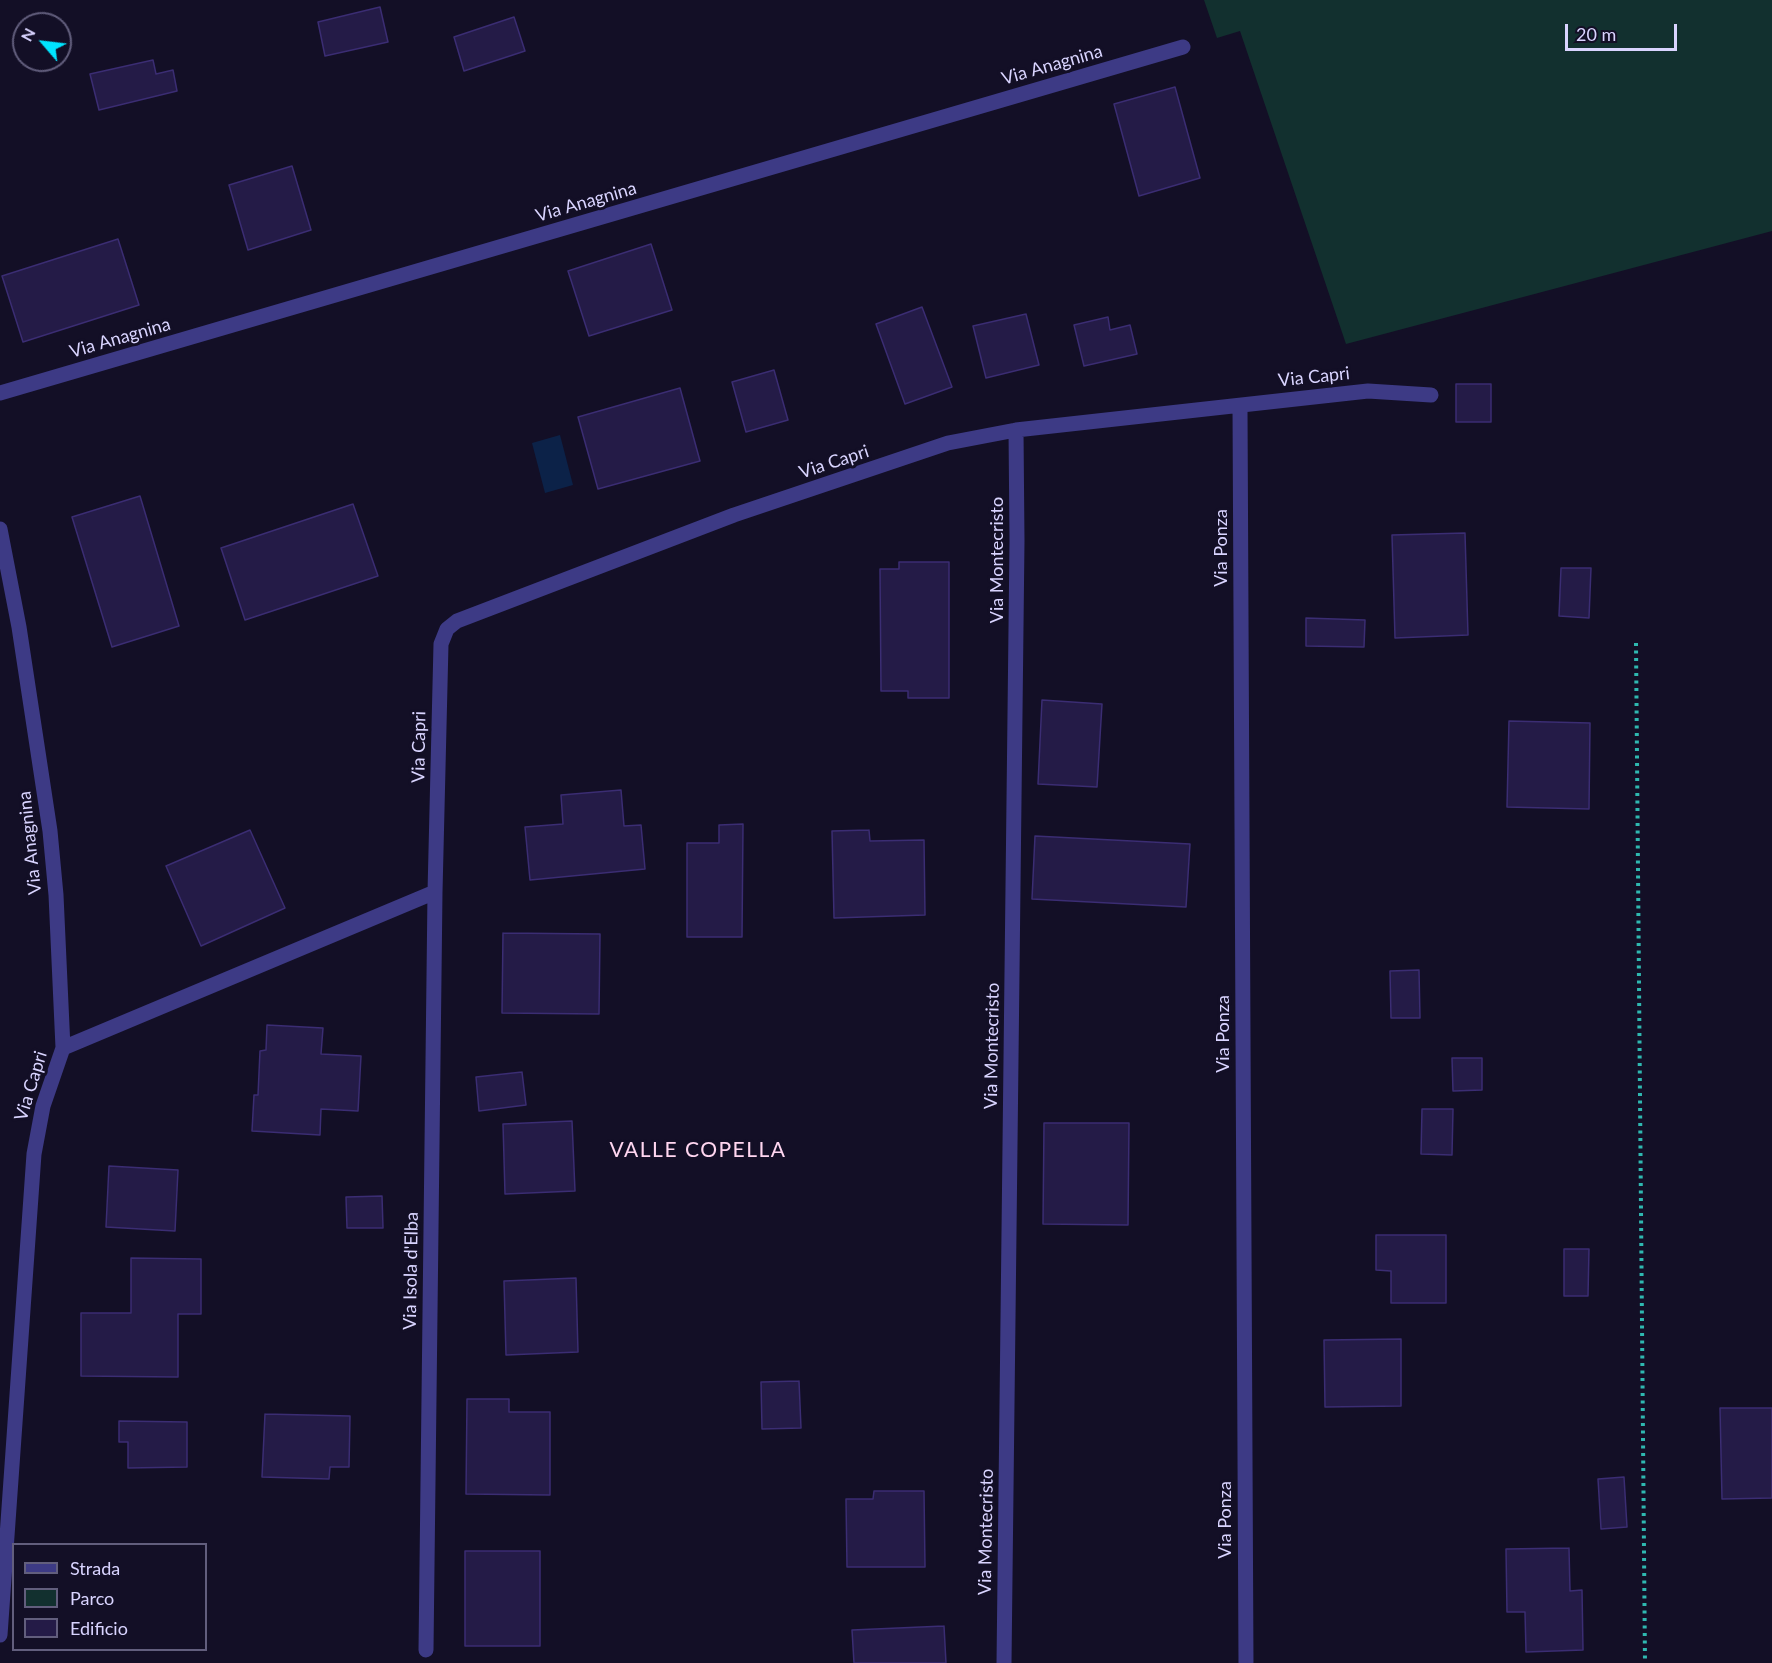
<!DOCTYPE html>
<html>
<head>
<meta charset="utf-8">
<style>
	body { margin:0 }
	#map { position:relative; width:1772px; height:1663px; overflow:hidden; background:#130f26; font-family:Lato,sans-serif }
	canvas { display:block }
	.legend { position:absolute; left:12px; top:1543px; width:195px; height:108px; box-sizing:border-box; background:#130f26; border:2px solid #625e7d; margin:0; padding:8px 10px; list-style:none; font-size:18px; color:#d9d4ff }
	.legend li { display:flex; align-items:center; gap:12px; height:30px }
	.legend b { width:30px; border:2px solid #625e7d }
	.north { position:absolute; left:12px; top:12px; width:60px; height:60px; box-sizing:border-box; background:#130f26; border:2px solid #625e7d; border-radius:50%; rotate:298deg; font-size:16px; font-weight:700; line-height:24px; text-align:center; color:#d9d4ff }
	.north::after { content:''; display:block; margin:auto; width:21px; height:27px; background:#00e5ff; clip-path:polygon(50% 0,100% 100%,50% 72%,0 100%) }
	.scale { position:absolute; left:1565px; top:24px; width:112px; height:27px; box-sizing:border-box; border:3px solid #d9d4ff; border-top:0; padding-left:8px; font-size:18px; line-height:21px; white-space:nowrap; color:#d9d4ff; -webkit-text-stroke:4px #130f26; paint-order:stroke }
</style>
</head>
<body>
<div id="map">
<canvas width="1772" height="1663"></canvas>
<ul class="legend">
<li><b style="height:8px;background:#3d3a85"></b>Strada</li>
<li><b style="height:16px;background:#12302f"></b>Parco</li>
<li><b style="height:16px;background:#241b47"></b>Edificio</li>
</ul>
<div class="north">N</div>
<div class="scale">20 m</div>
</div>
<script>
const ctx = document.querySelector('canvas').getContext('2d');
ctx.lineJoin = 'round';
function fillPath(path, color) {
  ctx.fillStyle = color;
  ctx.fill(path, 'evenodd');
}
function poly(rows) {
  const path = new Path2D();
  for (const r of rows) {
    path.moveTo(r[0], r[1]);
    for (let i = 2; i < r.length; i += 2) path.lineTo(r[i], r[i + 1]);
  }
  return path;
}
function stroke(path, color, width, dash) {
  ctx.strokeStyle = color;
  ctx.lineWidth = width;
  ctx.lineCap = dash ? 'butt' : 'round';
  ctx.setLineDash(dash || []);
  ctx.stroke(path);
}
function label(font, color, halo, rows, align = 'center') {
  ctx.font = font + ' Lato,sans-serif';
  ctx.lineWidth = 6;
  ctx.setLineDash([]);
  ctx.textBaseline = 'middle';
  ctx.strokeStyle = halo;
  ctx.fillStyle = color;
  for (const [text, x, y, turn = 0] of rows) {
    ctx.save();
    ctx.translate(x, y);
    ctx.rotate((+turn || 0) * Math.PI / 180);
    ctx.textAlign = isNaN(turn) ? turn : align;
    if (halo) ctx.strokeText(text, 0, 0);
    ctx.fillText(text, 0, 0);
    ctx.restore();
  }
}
const green = poly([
	[1204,0,1772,0,1772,231,1346,344,1240,31,1217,38]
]);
const water = poly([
	[560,435,573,485,545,493,532,443]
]);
const building = poly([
	[380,7,388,42,325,56,318,22,380,7],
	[514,17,525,51,464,71,454,37,514,17],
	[153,60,156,74,173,70,177,91,99,110,90,74,153,60],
	[1175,87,1200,178,1139,196,1114,104,1175,87],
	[292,166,311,230,248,250,229,185,292,166],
	[118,239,139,305,23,342,2,276,118,239],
	[651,244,672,310,589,336,568,271,651,244],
	[922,307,952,387,905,404,876,324,922,307],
	[1026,314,1039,365,986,378,973,326,1026,314],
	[1108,317,1110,330,1130,325,1137,354,1084,366,1074,325,1108,317],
	[774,370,788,420,746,432,732,382,774,370],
	[1456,384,1491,384,1491,422,1456,422,1456,384],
	[680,388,700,461,598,489,578,417,680,388],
	[140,496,179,626,112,647,72,517,140,496],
	[353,504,378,576,245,620,221,548,353,504],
	[1465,533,1468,635,1395,638,1392,535,1465,533],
	[899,562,949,562,949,698,908,698,908,691,881,691,880,569,899,569,899,562],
	[1561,568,1591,568,1589,618,1559,616,1561,568],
	[1306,618,1365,620,1364,647,1306,646,1306,618],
	[1042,700,1102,704,1097,787,1038,784,1042,700],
	[1509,721,1590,723,1589,809,1507,807,1509,721],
	[621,790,624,826,641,825,645,869,530,880,525,827,563,824,561,795,621,790],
	[743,824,742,937,687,937,687,843,719,843,719,825,743,824],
	[250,830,285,908,201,946,166,866,250,830],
	[869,830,870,841,924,840,925,915,834,918,832,831,869,830],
	[1035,836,1190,844,1186,907,1032,899,1035,836],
	[503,933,600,934,599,1014,502,1013,503,933],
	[1419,970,1420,1018,1391,1018,1390,971,1419,970],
	[267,1025,323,1028,321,1054,361,1056,358,1111,321,1109,320,1135,252,1131,254,1095,258,1095,260,1051,266,1050,267,1025],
	[1452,1058,1482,1058,1482,1090,1453,1091,1452,1058],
	[522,1072,526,1105,479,1111,476,1077,522,1072],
	[1422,1109,1453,1109,1452,1155,1421,1154,1422,1109],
	[572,1121,575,1191,505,1194,503,1124,572,1121],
	[1044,1123,1129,1123,1128,1225,1043,1224,1044,1123],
	[109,1166,178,1170,175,1231,106,1227,109,1166],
	[382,1196,383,1228,347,1228,346,1197,382,1196],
	[1376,1235,1446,1235,1446,1303,1391,1303,1391,1271,1376,1270,1376,1235],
	[1564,1249,1589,1249,1588,1296,1564,1296,1564,1249],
	[131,1258,201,1259,201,1314,178,1314,178,1377,81,1376,81,1313,131,1313,131,1258],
	[576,1278,578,1352,506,1355,504,1281,576,1278],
	[1401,1339,1401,1406,1325,1407,1324,1340,1401,1339],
	[799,1381,801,1428,762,1429,761,1382,799,1381],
	[467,1399,509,1399,509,1412,550,1412,550,1495,466,1494,467,1399],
	[1720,1408,1772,1408,1772,1498,1722,1499,1720,1408],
	[265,1414,350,1416,349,1467,330,1467,329,1479,262,1477,265,1414],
	[119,1421,187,1422,187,1467,128,1468,128,1442,119,1442,119,1421],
	[1624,1477,1627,1527,1601,1529,1598,1479,1624,1477],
	[874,1491,924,1491,925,1567,847,1567,846,1499,873,1499,874,1491],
	[1569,1548,1570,1591,1582,1590,1583,1650,1526,1652,1525,1612,1507,1612,1506,1549,1569,1548],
	[465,1551,540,1551,540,1646,465,1646,465,1551],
	[944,1626,946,1663,854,1663,852,1630,944,1626]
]);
const path = poly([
	[1636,643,1645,1663]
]);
const minor = poly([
	[0,393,1183,47],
	[1240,406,1246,1663],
	[0,529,19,627,50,831,56,895,63,1048,43,1106,34,1154,0,1635],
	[63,1048,435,892,441,644,447,629,457,621,734,515,948,443,1016,430,1368,391,1431,395],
	[426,1650,435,892],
	[1004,1663,1017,541,1016,430]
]);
const streetNames = [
	["Via Anagnina",1052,65,-16],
	["Via Anagnina",586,202,-16],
	["Via Anagnina",120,338,-16],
	["Via Capri",1314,377,-6],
	["Via Capri",834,462,-18],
	["Via Ponza",1221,548,-90],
	["Via Montecristo",997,560,-90],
	["Via Capri",419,747,-89],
	["Via Anagnina",30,843,-96],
	["Via Ponza",1223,1034,-90],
	["Via Montecristo",992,1046,-89],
	["Via Capri",31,1086,-73],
	["Via Isola d'Elba",411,1271,-89],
	["Via Ponza",1225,1520,-90],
	["Via Montecristo",986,1532,-89]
];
const quarterNames = [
	["VALLE COPELLA",698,1150]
];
fillPath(green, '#12302f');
fillPath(water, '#0c2248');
fillPath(building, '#241b47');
stroke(building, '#3b2d73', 1.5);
stroke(path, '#2fb8b0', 4, [3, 4.5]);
stroke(minor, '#3d3a85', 15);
label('18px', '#d9d4ff', '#130f26', streetNames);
ctx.letterSpacing = '1.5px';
label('21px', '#ffd6f0', '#130f26', quarterNames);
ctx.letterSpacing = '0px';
</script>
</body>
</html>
